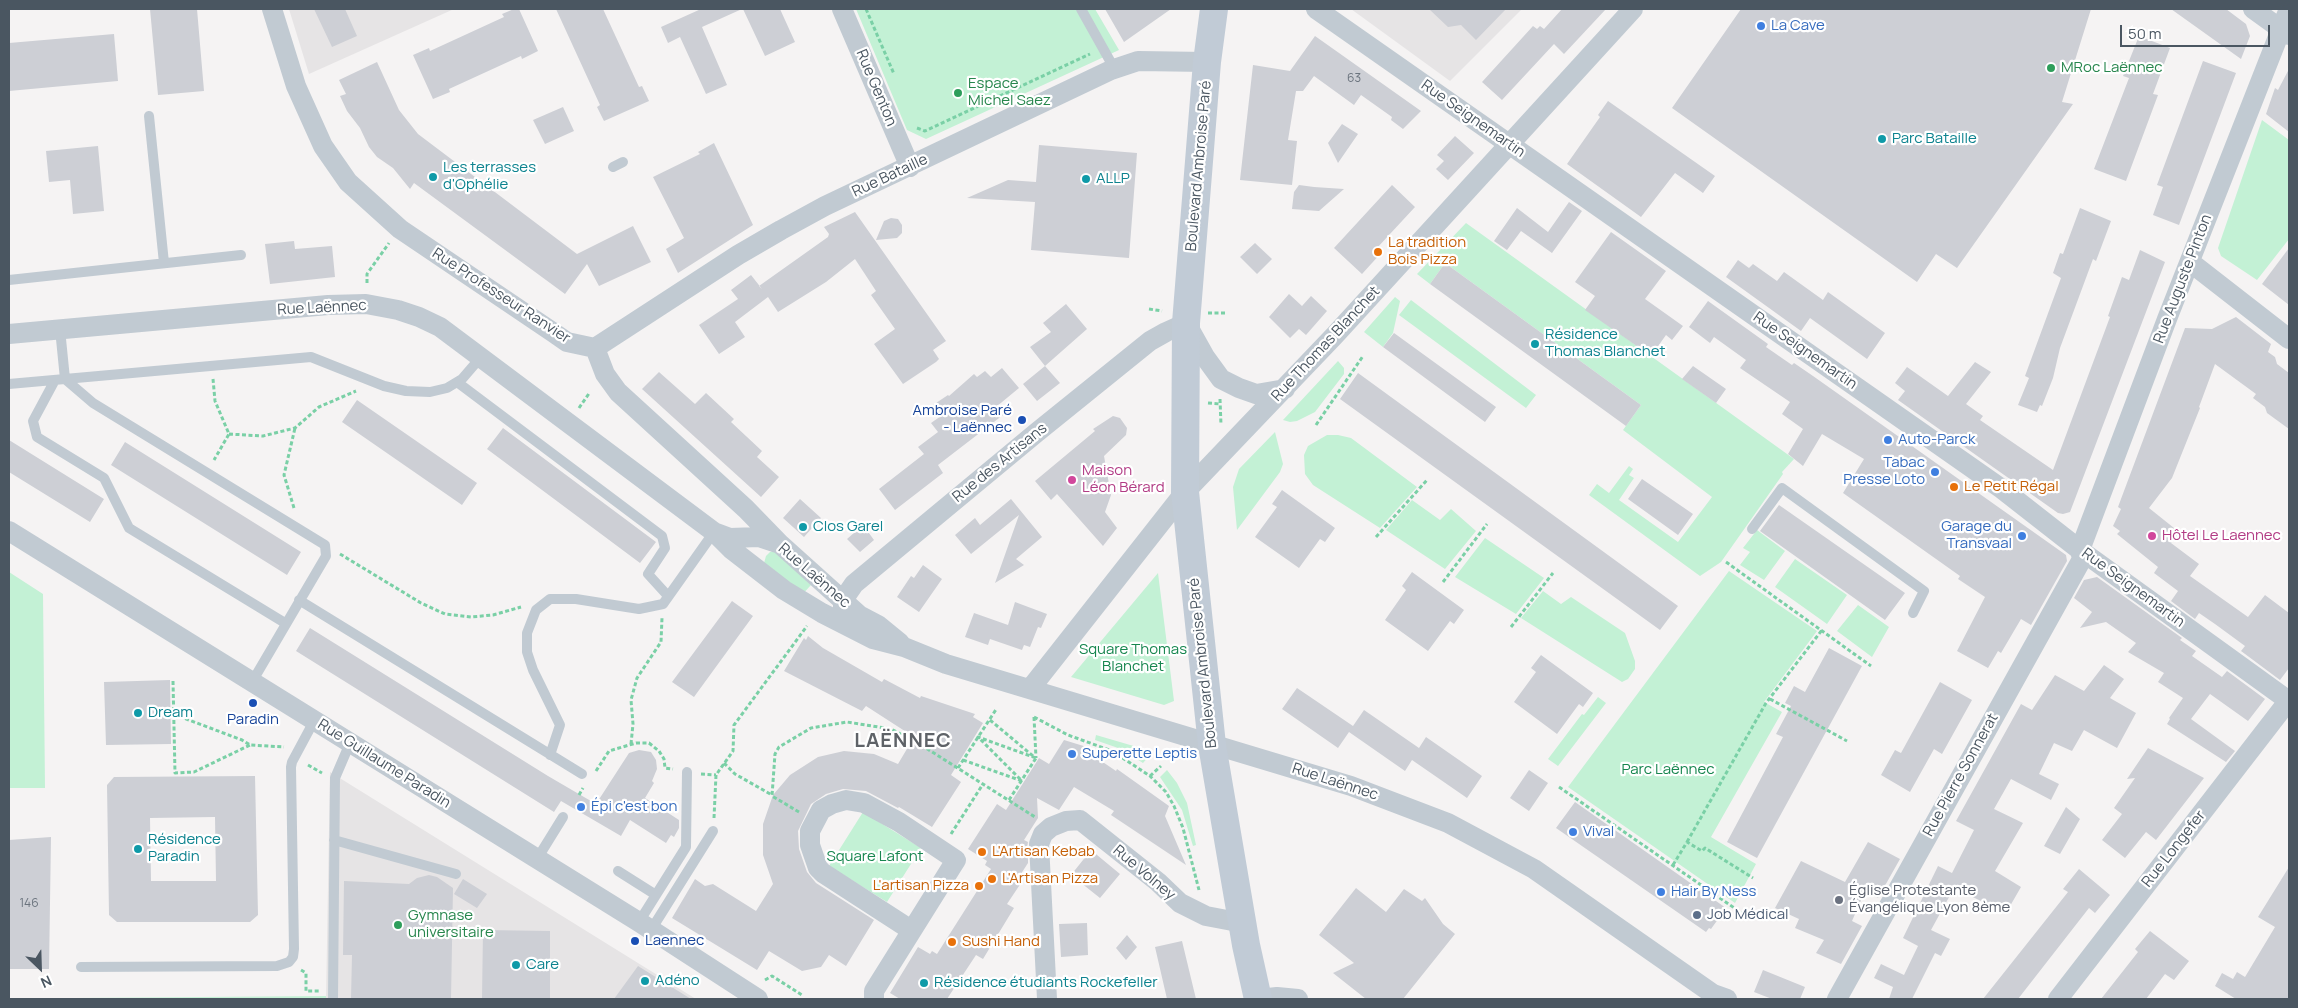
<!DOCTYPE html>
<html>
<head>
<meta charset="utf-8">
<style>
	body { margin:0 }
	#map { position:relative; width:2298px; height:1008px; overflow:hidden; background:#f5f3f3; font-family:Manrope,sans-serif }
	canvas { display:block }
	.frame { position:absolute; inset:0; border:10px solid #4a5661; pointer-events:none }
	.north { position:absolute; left:15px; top:943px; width:50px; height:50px; -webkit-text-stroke:4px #fff; paint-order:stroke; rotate:156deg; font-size:14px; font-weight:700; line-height:20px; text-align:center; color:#4a5661 }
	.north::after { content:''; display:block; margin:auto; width:18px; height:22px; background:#4a5661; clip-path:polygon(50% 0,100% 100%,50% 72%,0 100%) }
	.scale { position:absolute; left:2120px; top:25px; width:150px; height:22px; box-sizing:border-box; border:2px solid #4a5661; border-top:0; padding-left:6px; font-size:15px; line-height:18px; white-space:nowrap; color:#4a5661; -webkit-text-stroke:4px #fff; paint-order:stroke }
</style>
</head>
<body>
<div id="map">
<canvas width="2298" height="1008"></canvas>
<div class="frame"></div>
<div class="north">N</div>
<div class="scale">50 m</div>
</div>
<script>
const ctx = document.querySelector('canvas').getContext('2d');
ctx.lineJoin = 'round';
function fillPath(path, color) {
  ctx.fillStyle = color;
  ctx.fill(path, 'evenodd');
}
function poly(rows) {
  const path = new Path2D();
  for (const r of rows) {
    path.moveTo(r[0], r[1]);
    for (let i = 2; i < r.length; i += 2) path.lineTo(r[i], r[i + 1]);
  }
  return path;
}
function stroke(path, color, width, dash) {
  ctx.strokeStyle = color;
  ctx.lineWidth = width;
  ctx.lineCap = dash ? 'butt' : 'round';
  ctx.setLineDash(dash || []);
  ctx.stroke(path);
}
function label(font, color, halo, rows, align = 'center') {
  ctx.font = font + ' Manrope,sans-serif';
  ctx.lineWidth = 4.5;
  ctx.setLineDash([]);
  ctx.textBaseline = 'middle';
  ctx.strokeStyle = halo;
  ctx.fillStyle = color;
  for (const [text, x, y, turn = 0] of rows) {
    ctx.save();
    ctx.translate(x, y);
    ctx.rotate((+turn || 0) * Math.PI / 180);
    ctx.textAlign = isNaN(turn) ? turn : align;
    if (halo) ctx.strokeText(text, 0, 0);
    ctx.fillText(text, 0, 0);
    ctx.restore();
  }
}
const education = poly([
	[289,9,454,9,309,74],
	[1351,9,1522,9,1450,81],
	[330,772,696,999,326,999]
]);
const green = poly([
	[856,9,1095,9,1119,50,926,139,907,130],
	[2262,120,2289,140,2289,239,2257,280,2221,256,2218,248],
	[1466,223,1794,459,1782,472,1783,474,1721,562,1700,576,1589,495,1597,484,1609,493,1629,466,1633,469,1629,475,1634,478,1619,500,1678,542,1712,497,1623,430,1641,405,1445,263,1430,284,1417,274],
	[1395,297,1400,301,1393,333,1383,347,1364,332],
	[1411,300,1536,395,1526,408,1399,315],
	[1338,361,1344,368,1344,374,1315,412,1297,421,1290,422,1283,420],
	[1275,432,1283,464,1280,472,1237,530,1233,487,1239,469],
	[1327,435,1338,435,1351,438,1417,487,1380,528,1313,485,1305,474,1304,455,1308,446],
	[1412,500,1440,520,1451,509,1476,531,1445,569,1386,530],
	[1757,530,1785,551,1764,580,1740,565,1750,552,1743,548],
	[1485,538,1544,578,1516,614,1455,577],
	[775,551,811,585,801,596,764,563,766,556,770,552],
	[1795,559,1847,595,1827,624,1775,587],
	[1729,571,1817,631,1764,702,1782,712,1711,837,1756,864,1735,903,1568,787],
	[9,572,43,594,45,788,9,788],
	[1158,573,1174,701,1164,705,1071,677],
	[1543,591,1561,604,1571,597,1625,633,1635,661,1635,669,1628,679,1622,682,1521,618],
	[1858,605,1889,627,1872,657,1837,631],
	[1598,697,1606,703,1558,766,1548,759,1582,714,1584,715],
	[1096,735,1137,747,1150,755,1143,763,1121,749,1095,740],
	[1167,770,1177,783,1187,803,1196,845,1193,846,1182,810,1160,777],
	[863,812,921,848,887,902,829,866],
	[326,996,326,999,23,999,75,998]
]);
const building = poly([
	[150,9,197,9,204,91,158,95],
	[314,9,345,9,357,36,332,47],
	[514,9,519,9,538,51,522,59,521,56,449,89,450,92,433,99,413,55,429,48,430,51,504,17,502,14],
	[556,9,603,9,639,87,642,86,649,101,604,121,597,107,600,105],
	[701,9,742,9,702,27,727,85,706,94,680,37,668,43,661,27],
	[743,9,780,9,795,42,765,56],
	[1105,9,1171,9,1124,42],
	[1429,9,1506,9,1476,40,1461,25,1448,27],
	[1562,9,1606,9,1564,54,1554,44,1502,100,1482,82,1533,26,1537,29,1540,26,1544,29],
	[1741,9,2091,9,2062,102,2073,104,1957,268,1936,254,1917,282,1672,108],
	[2171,9,2226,9,2246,24,2250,36,2241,59],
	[114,34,118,81,9,91,9,43],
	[1315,36,1421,111,1403,129,1391,120,1392,117,1361,95,1354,105,1314,76,1303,91,1296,91,1288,140,1297,141,1292,185,1240,180,1253,65,1290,71],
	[2139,36,2170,48,2153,94,2158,95,2126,181,2094,169,2129,78,2123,76],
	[2203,61,2236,73,2179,225,2153,215,2163,187,2157,185],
	[377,62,399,110,418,134,577,254,633,226,651,262,599,286,587,264,565,294,414,183,410,189,393,168,377,157,369,147,360,128,347,111,340,96,346,94,339,80],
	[2289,69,2289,132,2266,114,2275,88,2278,90],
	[1608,101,1715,176,1703,193,1675,173,1641,217,1567,164,1600,117,1598,115],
	[563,107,574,131,545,144,533,120],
	[1342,124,1358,134,1338,163,1328,143],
	[1455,136,1474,153,1448,180,1436,169,1444,161,1437,155],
	[714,143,753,225,678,273,666,249,684,238,653,177,700,154,698,152],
	[1039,145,1137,153,1129,258,1031,250,1035,202,967,198,1008,180,1036,182],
	[98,146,104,211,73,214,70,180,49,182,46,151],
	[1299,185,1314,187,1344,189,1319,211,1292,209,1294,192],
	[1392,185,1415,207,1377,248,1382,252,1362,274,1334,248],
	[1569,202,1582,211,1552,253,1521,231,1507,250,1494,241,1517,208,1548,232],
	[2080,208,2111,221,2096,261,2093,259,2060,348,2053,378,2042,406,2040,405,2037,412,2018,405,2029,378,2025,376,2061,278,2053,273,2060,253,2063,254],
	[855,212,946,341,933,350,939,359,936,362,903,384,874,344,895,329,871,295,876,291,855,259,826,282,778,312,768,297,735,322,745,337,719,354,699,325,738,299,731,290,751,275,762,289,759,286,828,237,829,234,824,227],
	[891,218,898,219,902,225,902,233,897,238,876,240,884,221],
	[1611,232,1666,271,1645,299,1683,326,1672,340,1666,335,1651,356,1585,310,1595,296,1575,282],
	[294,241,295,249,332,246,335,277,270,284,265,244],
	[1255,243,1272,259,1257,274,1240,257],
	[2289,248,2289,305,2262,284],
	[2140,250,2165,262,2070,512,2063,514,2058,513,1898,400,1905,391,1895,383,1907,367,1948,396,1975,362,1991,372,1966,404,1983,416,1980,420,2053,470,2110,317,2108,316,2122,277,2129,280],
	[1738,260,1749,268,1753,264,1777,281,1784,272,1823,300,1828,292,1885,333,1867,359,1810,318,1801,331,1726,277],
	[1445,263,1641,405,1626,426,1430,284],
	[1289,294,1302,306,1311,296,1327,311,1306,335,1299,329,1290,338,1269,317],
	[1708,301,1768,344,1766,347,1792,365,1794,363,1813,376,2066,555,2067,561,2031,625,2021,619,2001,653,1998,651,1988,668,1957,651,1985,597,1958,579,1960,576,1843,493,1864,459,1822,434,1803,466,1788,454,1803,429,1782,414,1790,402,1740,368,1746,360,1714,337,1710,343,1689,327],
	[1066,304,1087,329,1045,366,1030,347,1051,332,1043,323],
	[2236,317,2271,344,2268,352,2275,357,2277,364,2289,373,2289,429,2267,413,2265,407,2253,398,2256,394,2215,364,2199,407,2200,408,2172,478,2149,508,2179,532,2171,543,2199,564,2190,576,2248,617,2265,595,2289,613,2289,668,2280,680,2241,651,2245,646,2215,624,2199,613,2195,619,2171,601,2178,591,2154,573,2158,567,2117,534,2120,531,2113,526,2121,509,2118,507,2185,328,2212,329],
	[1394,333,1496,407,1485,422,1383,347],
	[1045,366,1060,383,1037,401,1023,384],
	[1693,366,1726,389,1716,403,1682,379],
	[1002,368,1019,388,996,407,1003,415,938,465,943,473,895,510,879,489,924,454,918,447,938,432,931,423,941,416,933,405,948,395,949,396,974,374,977,377,985,371,991,377],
	[659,372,695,404,706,393,734,419,731,422,762,451,757,457,779,477,761,497,642,389],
	[1358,373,1678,606,1660,630,1340,399],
	[357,400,477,483,462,505,342,422],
	[1113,416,1120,418,1127,428,1126,435,1104,456,1111,495,1105,512,1117,528,1103,546,1057,494,1051,500,1035,481,1095,431,1093,429],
	[503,428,656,542,640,563,487,449],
	[9,440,104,499,90,522,9,472],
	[125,442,301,552,287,575,111,465],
	[1642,479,1693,514,1678,535,1628,499],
	[1282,490,1335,528,1325,542,1320,539,1299,568,1255,537,1277,507,1272,504],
	[800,499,821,518,804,537,783,518],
	[1011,499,1042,537,1016,559,1024,565,995,583,1019,515,971,554,955,535,975,518,980,525],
	[1779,505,1905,593,1885,620,1760,531],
	[863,525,874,540,860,552,847,539],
	[923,565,942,579,919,612,897,597,911,576,914,578],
	[1412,572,1464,610,1454,624,1450,621,1428,651,1385,620,1406,590,1402,586],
	[2097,577,2182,638,2180,640,2196,651,2192,656,2222,677,2227,671,2265,699,2248,721,2210,694,2191,719,2235,751,2226,762,2167,724,2170,719,2169,718,2183,698,2158,682,2164,673,2128,652,2136,643,2106,622,2080,628,2092,612,2074,598,2084,580],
	[732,601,753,616,694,697,672,682],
	[1015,602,1047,614,1041,628,1038,627,1030,647,1024,645,1022,650,990,639,988,645,965,637,974,613,1008,625],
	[310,628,548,776,596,804,629,753,639,750,651,752,656,760,657,769,652,781,654,783,645,798,679,820,679,828,674,837,671,835,666,843,630,820,621,836,561,801,554,812,296,651],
	[808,636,823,648,882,682,884,679,920,698,921,696,975,714,973,717,983,723,951,775,961,782,932,827,899,807,898,808,866,791,843,789,826,794,811,804,798,831,799,849,807,872,816,883,874,920,846,966,829,955,821,967,802,971,769,951,757,970,672,918,695,879,705,886,713,884,756,911,773,884,763,855,763,824,773,795,790,775,818,757,844,751,874,754,898,764,914,737,866,706,862,711,784,671,804,638,806,640],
	[1829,648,1862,666,1757,858,1727,842,1783,737,1776,734,1791,706,1785,703,1794,686,1805,692],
	[1541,655,1593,693,1583,707,1579,704,1557,734,1514,702,1536,672,1531,668],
	[2104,665,2124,679,2110,698,2136,713,2117,748,2084,730,2072,751,2054,743,2039,774,2059,784,2051,800,2011,779,1994,809,2023,823,1995,871,2021,887,2006,913,1954,888,1931,930,1950,939,1941,956,1935,953,1912,999,1889,999,1893,987,1874,978,1881,964,1904,975,1918,946,1903,938,1938,866,1952,873,1974,830,1956,821,2021,704,2032,710,2055,675,2084,691],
	[170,680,171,744,106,745,104,682],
	[1940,682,1972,700,1942,754,1934,749,1910,792,1881,775,1895,750,1901,753],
	[1297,688,1353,726,1364,710,1419,748,1426,737,1482,776,1467,798,1412,760,1405,771,1349,732,1338,748,1282,709],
	[1064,740,1090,748,1088,752,1116,771,1117,769,1169,806,1165,816,1186,865,1111,815,1114,811,1074,787,1059,810,1037,798,1038,818,1024,840,1028,842,1027,848,1023,854,1028,857,1028,863,1017,880,1021,883,1007,904,1014,908,983,959,976,955,947,999,900,999,890,993,918,947,930,954,932,951,937,954,991,869,985,865,987,861,968,849,997,804,1006,810,1039,758,1049,764],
	[2148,748,2204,778,2156,840,2146,832,2125,858,2102,840,2122,814,2114,808,2135,778,2127,779],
	[1529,770,1548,783,1529,811,1510,798],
	[255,776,258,915,250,922,117,922,109,915,107,785,114,777],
	[215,817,216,881,151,881,150,818],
	[1575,802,1726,908,1711,929,1709,928,1706,932,1556,828],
	[2066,807,2080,819,2060,854,2044,846],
	[51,837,49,969,9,969,9,840],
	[1868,842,1900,859,1878,898,1865,891,1852,921,1862,926,1841,964,1816,953,1824,940,1795,928,1799,919,1775,908,1801,861,1845,882],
	[1091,850,1120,874,1100,898,1071,875],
	[2289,867,2289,999,2236,999,2215,986,2222,973,2233,979,2237,972,2245,977,2275,927,2258,917],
	[2079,869,2110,895,2095,913,2089,908,2018,999,1983,999,2068,892,2063,889],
	[429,875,437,877,453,888,451,999,351,999,352,955,343,955,344,881,409,884,417,878],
	[463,879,487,894,477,908,454,894],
	[1356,888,1386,912,1404,889,1422,901,1425,898,1443,924,1455,934,1403,999,1366,999,1333,973,1354,963,1319,935],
	[1087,923,1088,955,1061,957,1059,924],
	[483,930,550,931,550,999,482,999],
	[2150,931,2189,961,2174,980,2165,974,2146,999,2101,999,2138,952,2135,949],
	[1127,935,1137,947,1126,960,1116,948],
	[1182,941,1196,999,1167,999,1155,947],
	[638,966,691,999,614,999],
	[1763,970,1805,987,1800,999,1772,999,1754,992]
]);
const path = poly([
	[866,9,894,74],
	[917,128,925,131,1090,54],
	[367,283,367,274,389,243],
	[1149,309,1162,311],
	[1208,313,1225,313],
	[213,379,215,401,229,434,214,460],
	[1220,399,1221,425],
	[1208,403,1220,404],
	[579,408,590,392],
	[1316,425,1363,356],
	[229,434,263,436,295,428,319,407,356,391],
	[294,508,284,475,295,428],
	[1376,537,1427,480],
	[340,554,421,603,445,614,471,617,493,615,521,607],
	[1726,562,1871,666],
	[1443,582,1487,524],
	[1511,627,1553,573],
	[173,681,175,773,194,772,250,745],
	[1770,699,1847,741],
	[173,714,242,740,250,745,284,747],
	[1034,717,1068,735,1112,751,1150,776,1166,792,1174,806,1183,828,1199,890],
	[1034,717,1036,758],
	[990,720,1033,756],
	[631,744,633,724,631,700,637,678,661,642,662,618],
	[963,760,1022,781,978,737,1036,758],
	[724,763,735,774,772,795],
	[308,765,322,773],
	[958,768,997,708],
	[596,771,609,751,636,743,649,743,659,751,664,759,665,768,673,769],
	[701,774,716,775],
	[1150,776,1161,766],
	[1559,787,1746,916],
	[579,795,583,788],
	[1009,800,1036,758],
	[799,812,772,796,775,754,779,747,811,728,847,722,891,729,918,743,1035,817],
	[714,818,716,775,733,751,734,725,807,626],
	[951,834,983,784],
	[1687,842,1766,703,1822,630],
	[1673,865,1687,842,1702,851,1705,848,1753,878],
	[301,970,306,973,306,991,319,991],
	[765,980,772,976,802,995]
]);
const lane = poly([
	[1081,9,1114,68],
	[149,116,164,263],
	[613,167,623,162],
	[9,280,241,255],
	[60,329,65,379,93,403,325,545,326,556,252,682],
	[55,380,33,421,37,437,104,478,129,528,285,623],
	[457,382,662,536,665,548,648,574,668,596],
	[9,384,311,357,384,386,406,391,430,392,447,388,462,379,481,357],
	[1752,529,1782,488,1924,591,1913,613],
	[299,600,582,774],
	[550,755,560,725,533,670,527,652,527,633,536,610,550,599,576,599,639,609,663,604,714,532],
	[334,840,456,874],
	[537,859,563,817],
	[618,871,656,895],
	[639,922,686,847,687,772],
	[651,930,713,831],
	[81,967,277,966,289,962,293,957,294,949,291,767,292,762,314,721],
	[333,999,335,778,350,743]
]);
const street = poly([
	[272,9,296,86,323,146,348,182,400,229,554,333,567,342,595,348],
	[842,9,910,167],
	[1316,9,2002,489,2080,550,2289,701],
	[2253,9,2289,35],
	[2190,262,2289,339],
	[9,334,328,305,366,304,398,310,419,317,440,327,714,532,731,549,784,590,822,613,873,639,904,647,946,664,1351,786,1448,823,1534,869,1713,994,1727,999],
	[595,348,738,255,781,230,825,206,1111,70,1138,61,1207,62],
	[595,348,605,374,618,392,746,509,780,544],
	[9,531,639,922,758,999],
	[714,532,730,538,759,537,780,544,859,615,878,625,900,643],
	[843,624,843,600,854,584,1036,433,1150,341,1166,332,1186,323,1205,357,1221,379,1239,388,1256,394,1285,389],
	[1030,689,1185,492,1335,335,1633,9],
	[874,999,874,991,956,860,899,822,864,803,846,800,832,804,821,810,810,831,810,845,818,868,823,873,911,930],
	[1047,999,1039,844,1043,834,1051,827,1066,821,1080,820,1158,882,1180,903,1206,916,1243,923],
	[1259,999,1277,997,1298,999],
	[1837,999,2082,559,2080,550,2167,319,2289,9],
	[2058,999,2289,700]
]);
const secondary = poly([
	[1214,9,1207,62,1186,323,1185,492,1212,745,1246,945,1258,999]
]);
const markers = [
	[1761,26,5,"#3f7fe0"],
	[2051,68,5,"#2e9e5b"],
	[958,93,5,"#2e9e5b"],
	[1882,139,5,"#0f9aa8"],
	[433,177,5,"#0f9aa8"],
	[1086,179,5,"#0f9aa8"],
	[1378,252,5,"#e8710a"],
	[1535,344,5,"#0f9aa8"],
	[1022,420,5,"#1a4fb4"],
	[1888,440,5,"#3f7fe0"],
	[1935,472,5,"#3f7fe0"],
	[1072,480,5,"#d1479c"],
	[1954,487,5,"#e8710a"],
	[803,527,5,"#0f9aa8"],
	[2022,536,5,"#3f7fe0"],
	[2152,536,5,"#d1479c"],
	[253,703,5,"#1a4fb4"],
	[138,713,5,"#0f9aa8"],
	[1072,754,5,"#3f7fe0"],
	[581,807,5,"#3f7fe0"],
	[1573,832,5,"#3f7fe0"],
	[138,849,5,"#0f9aa8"],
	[982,852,5,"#e8710a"],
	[992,879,5,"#e8710a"],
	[979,886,5,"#e8710a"],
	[1661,892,5,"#3f7fe0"],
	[1839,900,5,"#6b7280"],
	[1697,915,5,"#5c6f8a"],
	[398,925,5,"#2e9e5b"],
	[635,941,5,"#1a4fb4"],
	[952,942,5,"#e8710a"],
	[516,965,5,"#0f9aa8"],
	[645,981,5,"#0f9aa8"],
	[924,983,5,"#0f9aa8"]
];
const numberNames = [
	["63",1354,79],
	["146",29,904]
];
const shopNames = [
	["La Cave",1771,26],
	["Auto-Parck",1898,440],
	["Tabac",1925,463,"right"],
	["Presse Loto",1925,480,"right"],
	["Garage du",2012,527,"right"],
	["Transvaal",2012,544,"right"],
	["Superette Leptis",1082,754],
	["Épi c'est bon",591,807],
	["Vival",1583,832],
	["Hair By Ness",1671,892]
];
const leisureNames = [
	["MRoc Laënnec",2061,68],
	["Espace",968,84],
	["Michel Saez",968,101],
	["Gymnase",408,916],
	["universitaire",408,933]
];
const streetNames = [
	["Rue Genton",876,88,67],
	["Rue Seignemartin",1473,119,35],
	["Boulevard Ambroise Paré",1199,166,-85],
	["Rue Bataille",890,176,-25],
	["Rue Auguste Pinton",2183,279,-69],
	["Rue Professeur Ranvier",501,296,33],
	["Rue Laënnec",322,308,-3],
	["Rue Thomas Blanchet",1326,344,-47],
	["Rue Seignemartin",1805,351,35],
	["Rue des Artisans",1000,463,-39],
	["Rue Laënnec",814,576,41],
	["Rue Seignemartin",2133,588,36],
	["Boulevard Ambroise Paré",1203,663,-96],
	["Rue Guillaume Paradin",384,764,32],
	["Rue Pierre Sonnerat",1961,775,-61],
	["Rue Laënnec",1335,782,18],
	["Rue Longefer",2174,849,-52],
	["Rue Volney",1144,873,40]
];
const cultureNames = [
	["Parc Bataille",1892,139],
	["Les terrasses",443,168],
	["d'Ophélie",443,185],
	["ALLP",1096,179],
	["Résidence",1545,335],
	["Thomas Blanchet",1545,352],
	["Clos Garel",813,527],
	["Dream",148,713],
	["Résidence",148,840],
	["Paradin",148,857],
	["Care",526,965],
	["Adéno",655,981],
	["Résidence étudiants Rockefeller",934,983]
];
const foodNames = [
	["La tradition",1388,243],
	["Bois Pizza",1388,260],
	["Le Petit Régal",1964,487],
	["L'Artisan Kebab",992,852],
	["L'Artisan Pizza",1002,879],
	["L'artisan Pizza",969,886,"right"],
	["Sushi Hand",962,942]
];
const transitNames = [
	["Ambroise Paré",1012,411],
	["- Laënnec",1012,428],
	["Paradin",253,720,"center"],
	["Laennec",645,941,"left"]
];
const hotelNames = [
	["Maison",1082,471],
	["Léon Bérard",1082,488],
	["Hôtel Le Laennec",2162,536]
];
const parkNames = [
	["Square Thomas",1133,650],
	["Blanchet",1133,667],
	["Parc Laënnec",1668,770],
	["Square Lafont",875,857]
];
const worshipNames = [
	["Église Protestante",1849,891],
	["Évangélique Lyon 8ème",1849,908]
];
const serviceNames = [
	["Job Médical",1707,915]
];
const districtNames = [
	["LAËNNEC",903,741]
];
fillPath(education, '#e6e4e5');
fillPath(green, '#c3f1d5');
fillPath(building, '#cdcfd5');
stroke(path, '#7ad0a6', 3, [4, 2.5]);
stroke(lane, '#c1cad2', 10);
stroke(street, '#c1cad2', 20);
stroke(secondary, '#c1cbd6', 28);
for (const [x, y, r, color] of markers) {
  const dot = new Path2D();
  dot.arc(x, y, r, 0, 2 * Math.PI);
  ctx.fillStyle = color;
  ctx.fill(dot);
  stroke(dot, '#fff', 2);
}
label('12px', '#6b747e', null, numberNames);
label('15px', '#366cbe', '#fff', shopNames, 'left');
label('15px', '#27864d', '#fff', leisureNames, 'left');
label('15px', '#4a5661', '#fff', streetNames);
label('15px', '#0d838f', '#fff', cultureNames, 'left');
label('15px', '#c56008', '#fff', foodNames, 'left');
label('15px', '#164399', '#fff', transitNames, 'right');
label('15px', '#b23c85', '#fff', hotelNames, 'left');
label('15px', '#17864f', '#fff', parkNames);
label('15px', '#5b616d', '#fff', worshipNames, 'left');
label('15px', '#4e5e75', '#fff', serviceNames, 'left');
ctx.letterSpacing = '1px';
label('bold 20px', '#5f6368', '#fff', districtNames);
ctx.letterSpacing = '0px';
</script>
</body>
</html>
